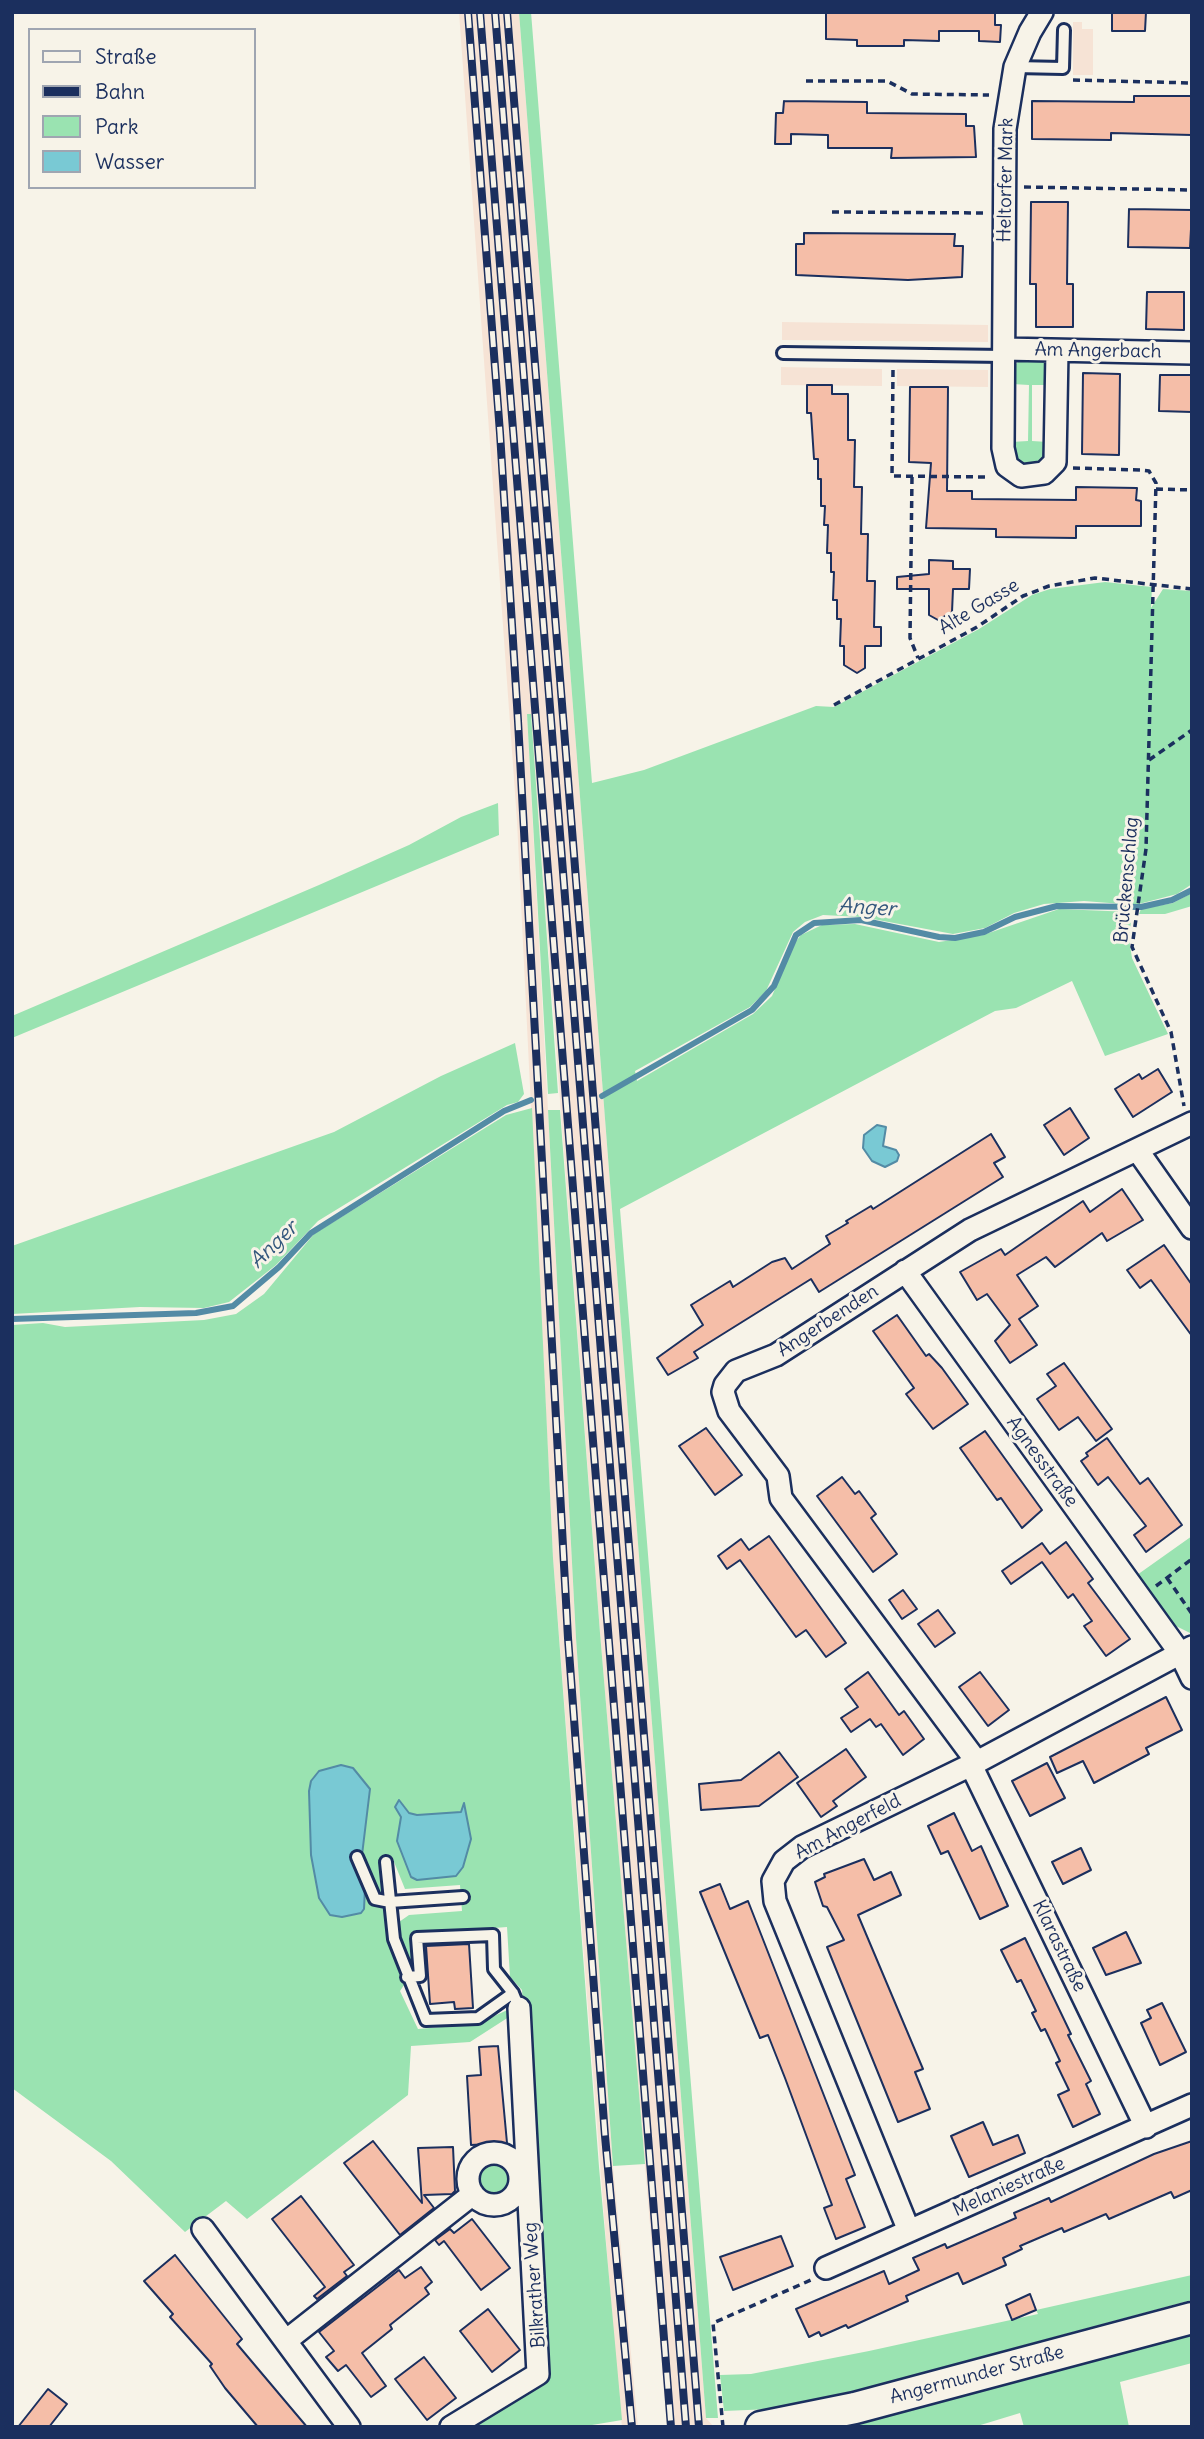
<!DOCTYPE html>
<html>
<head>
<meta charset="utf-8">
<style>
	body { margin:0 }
	#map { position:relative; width:1204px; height:2439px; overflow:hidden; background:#f7f3e8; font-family:Delius,sans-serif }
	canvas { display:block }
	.frame { position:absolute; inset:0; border:14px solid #1b2f5e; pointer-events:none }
	.legend { position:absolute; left:28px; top:28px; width:228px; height:161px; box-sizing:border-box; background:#f7f3e8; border:2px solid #9fa5b1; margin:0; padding:9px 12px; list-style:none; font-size:21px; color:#1b2f5e }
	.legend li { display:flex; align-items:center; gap:14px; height:35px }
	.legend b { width:35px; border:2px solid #9fa5b1 }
</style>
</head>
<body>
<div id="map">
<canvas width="1204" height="2439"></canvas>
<div class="frame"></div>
<ul class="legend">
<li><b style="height:9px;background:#f7f3e8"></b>Straße</li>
<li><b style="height:9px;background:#1b2f5e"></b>Bahn</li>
<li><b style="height:19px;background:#9ae3b1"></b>Park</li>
<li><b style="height:19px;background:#79c9d4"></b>Wasser</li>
</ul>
</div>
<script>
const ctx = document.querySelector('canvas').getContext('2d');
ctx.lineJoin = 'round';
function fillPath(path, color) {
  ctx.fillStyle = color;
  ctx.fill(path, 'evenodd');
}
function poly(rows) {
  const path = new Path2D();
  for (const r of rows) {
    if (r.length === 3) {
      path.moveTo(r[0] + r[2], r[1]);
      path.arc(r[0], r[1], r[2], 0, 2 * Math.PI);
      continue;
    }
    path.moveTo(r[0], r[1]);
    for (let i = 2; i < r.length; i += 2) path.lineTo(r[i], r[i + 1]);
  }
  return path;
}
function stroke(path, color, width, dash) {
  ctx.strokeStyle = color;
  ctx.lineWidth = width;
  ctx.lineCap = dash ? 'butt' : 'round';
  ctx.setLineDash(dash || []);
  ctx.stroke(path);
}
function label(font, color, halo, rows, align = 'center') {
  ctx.font = font + ' Delius,sans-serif';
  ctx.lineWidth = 6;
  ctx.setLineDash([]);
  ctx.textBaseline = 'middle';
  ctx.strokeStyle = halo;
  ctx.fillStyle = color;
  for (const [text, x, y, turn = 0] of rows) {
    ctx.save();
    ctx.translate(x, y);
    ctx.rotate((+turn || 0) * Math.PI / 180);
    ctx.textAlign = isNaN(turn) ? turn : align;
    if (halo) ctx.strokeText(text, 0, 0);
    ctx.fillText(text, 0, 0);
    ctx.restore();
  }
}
const built = poly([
	[459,12,519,12,706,2418,714,2427,667,2427,600,1633,531,715,527,715,576,1638,613,2166,638,2427,622,2427,615,2357,553,1558,517,821],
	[1073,22,1082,22,1082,29,1093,29,1093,75,1073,75],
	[782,322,988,325,988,342,782,340],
	[781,367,882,369,882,386,781,385],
	[897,369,988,370,988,387,897,386]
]);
const green = poly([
	[519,12,531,12,592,783,644,770,816,706,834,707,979,629,1032,595,1050,589,1105,582,1152,587,1151,608,1163,589,1192,591,1192,884,1177,894,1135,905,1084,901,1044,904,1014,913,985,928,953,934,862,917,823,915,805,922,793,932,766,991,750,1007,635,1071,637,1081,753,1014,772,996,794,944,801,935,822,925,855,924,939,942,983,935,1059,909,1132,912,1129,939,1132,958,1168,1034,1105,1056,1072,981,1016,1008,995,1011,620,1209,718,2418,706,2418],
	[1021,359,1040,359,1048,367,1049,385,1032,385,1032,441,1048,442,1049,452,1042,464,1029,467,1016,463,1011,442,1028,441,1029,385,1012,384,1013,367],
	[527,714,531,714,558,1093,548,1094],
	[498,803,499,835,12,1038,12,1016,319,885,409,845,461,817],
	[1192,893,1192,906,1165,914,1139,914,1141,909,1173,903],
	[515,1043,524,1094,518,1102,507,1105,318,1221,276,1265,229,1302,204,1308,140,1307,12,1314,12,1246,334,1132,441,1076],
	[532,1108,553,1558,599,2167,622,2420,580,2427,455,2427,542,2376,522,1990,510,1977,507,1927,415,1934,414,1966,410,1970,399,1940,399,1922,409,1915,462,1911,460,1885,405,1889,392,1857,380,1858,387,1940,404,1985,400,1991,418,2029,476,2024,512,2008,512,2015,470,2042,411,2046,408,2095,247,2219,226,2201,185,2232,111,2161,12,2088,12,1325,43,1323,65,1327,204,1320,236,1314,264,1294,314,1234,506,1115],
	[548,1110,560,1110,600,1633,645,2164,613,2166,576,1638],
	[1192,1536,1192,1634,1174,1625,1137,1575],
	[494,2179,18],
	[1192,2275,1192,2300,861,2389,771,2409,724,2411,720,2375,751,2374,869,2351,1038,2314,1036,2310],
	[1192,2333,1192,2363,1120,2382,1129,2427,1024,2427,1020,2413,974,2427,842,2427]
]);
const water = poly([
	[877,1125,886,1127,883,1146,896,1150,899,1155,897,1161,885,1167,872,1161,863,1148,864,1135,877,1125],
	[341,1765,353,1768,370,1789,362,1855,375,1884,365,1888,364,1909,361,1913,342,1917,330,1915,319,1898,311,1855,309,1791,311,1781,319,1771,341,1765],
	[399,1800,409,1813,417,1815,461,1812,464,1803,471,1839,463,1867,456,1876,417,1880,411,1877,397,1841,401,1817,395,1807,399,1800]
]);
const stream = poly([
	[602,1096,752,1010,774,986,796,935,814,923,861,920,939,937,955,938,984,932,1015,917,1057,906,1141,907,1172,900,1192,890],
	[12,1319,196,1313,233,1306,279,1267,311,1233,504,1111,531,1100]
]);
const building = poly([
	[826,12,995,12,995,25,1001,25,1000,42,979,41,979,31,939,31,939,41,904,40,904,46,857,46,857,40,826,39,826,12],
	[1112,12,1146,12,1145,31,1112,31,1112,12],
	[1134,96,1192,96,1192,135,1111,133,1111,140,1032,139,1032,101,1134,102,1134,96],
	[784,101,867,102,867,113,966,114,966,126,974,126,976,157,891,158,892,148,828,148,828,135,791,134,791,144,775,144,776,113,783,113,784,101],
	[1031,202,1068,202,1067,284,1073,284,1073,327,1036,327,1036,284,1030,284,1031,202],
	[1129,209,1192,210,1190,248,1128,247,1129,209],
	[804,233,955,234,954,246,963,246,962,277,908,280,796,275,796,244,804,244,804,233],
	[1147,292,1184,292,1184,330,1146,329,1147,292],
	[1083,373,1120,374,1119,455,1082,454,1083,373],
	[1160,375,1192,375,1192,412,1159,411,1160,375],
	[807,385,832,385,832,394,848,394,848,440,855,440,854,487,862,487,861,534,868,534,867,581,875,581,874,627,881,627,881,646,865,646,865,668,857,673,844,665,844,646,840,646,841,619,837,619,837,600,833,600,834,572,831,572,831,553,827,553,828,525,824,525,825,506,821,506,821,479,818,479,818,459,814,459,811,413,807,413,807,385],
	[910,387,948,387,947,491,972,491,972,499,1076,500,1076,487,1137,488,1136,500,1141,501,1141,526,1076,526,1076,538,996,537,996,529,926,528,931,463,909,462,910,387],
	[929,560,953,561,953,569,970,569,969,589,953,589,952,612,938,620,929,615,929,589,897,589,897,577,929,574,929,560],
	[1158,1069,1172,1092,1133,1117,1115,1089,1139,1074,1142,1079,1158,1069],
	[1070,1108,1089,1138,1064,1155,1044,1125,1070,1108],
	[991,1134,1005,1157,994,1163,1003,1177,819,1292,811,1279,694,1352,698,1358,668,1375,657,1358,703,1325,691,1305,730,1281,733,1287,772,1262,785,1258,792,1269,830,1244,826,1236,848,1223,846,1221,871,1206,873,1209,991,1134],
	[1122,1189,1143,1220,1107,1241,1102,1233,1055,1267,1046,1257,1017,1275,1038,1306,1019,1319,1037,1345,1010,1363,995,1341,1010,1325,987,1294,977,1300,960,1272,1001,1249,1005,1255,1083,1201,1090,1212,1122,1189],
	[1164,1245,1192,1285,1192,1336,1151,1280,1140,1288,1127,1270,1164,1245],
	[897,1315,926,1356,929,1354,942,1368,968,1404,933,1429,906,1394,914,1388,873,1331,897,1315],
	[1064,1363,1112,1429,1096,1441,1078,1417,1059,1430,1037,1399,1056,1386,1047,1374,1064,1363],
	[706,1428,742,1475,715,1495,679,1446,706,1428],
	[985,1431,1042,1510,1022,1528,1001,1498,997,1500,960,1448,985,1431],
	[1107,1438,1140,1484,1148,1478,1182,1525,1146,1552,1134,1535,1146,1526,1108,1477,1098,1485,1081,1461,1088,1456,1086,1453,1107,1438],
	[842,1477,855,1494,859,1491,876,1514,871,1518,897,1554,873,1572,817,1496,842,1477],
	[769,1536,846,1643,826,1657,806,1630,796,1637,740,1560,727,1569,718,1556,741,1539,749,1550,769,1536],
	[1066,1542,1093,1579,1088,1583,1130,1639,1106,1656,1084,1626,1092,1621,1073,1594,1068,1598,1042,1562,1011,1584,1002,1571,1042,1543,1050,1554,1066,1542],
	[903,1590,917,1609,902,1619,889,1600,903,1590],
	[938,1610,955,1633,935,1647,918,1624,938,1610],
	[868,1672,899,1715,904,1711,924,1739,903,1755,881,1724,876,1727,870,1719,851,1732,841,1718,858,1707,845,1689,868,1672],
	[980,1672,1009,1710,988,1726,959,1687,980,1672],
	[1166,1697,1182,1730,1146,1748,1149,1754,1094,1783,1083,1761,1057,1773,1050,1757,1166,1697],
	[846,1749,866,1777,833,1801,837,1806,821,1817,797,1783,846,1749],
	[779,1752,798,1777,759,1806,701,1810,699,1784,741,1780,779,1752],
	[1047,1763,1065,1798,1030,1816,1012,1781,1047,1763],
	[954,1813,972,1851,981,1846,1008,1906,980,1919,948,1851,941,1854,928,1826,954,1813],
	[1081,1848,1091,1870,1063,1884,1052,1862,1081,1848],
	[864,1859,874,1880,891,1872,901,1895,858,1915,923,2069,915,2072,930,2109,898,2122,827,1947,844,1940,827,1907,823,1906,815,1882,825,1877,824,1874,864,1859],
	[720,1884,730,1909,748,1901,855,2175,846,2179,865,2227,836,2239,824,2208,832,2205,785,2078,768,2035,760,2038,700,1892,720,1884],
	[1126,1932,1141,1963,1106,1975,1093,1948,1126,1932],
	[1025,1938,1071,2034,1068,2035,1091,2081,1086,2084,1100,2114,1073,2127,1058,2095,1069,2090,1056,2063,1060,2061,1045,2029,1041,2031,1032,2013,1036,2011,1021,1980,1017,1982,1001,1950,1025,1938],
	[469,1944,473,2008,455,2009,454,2002,430,2004,426,1946,469,1944],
	[1162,2003,1186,2052,1160,2065,1141,2023,1151,2018,1147,2010,1162,2003],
	[498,2046,507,2143,471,2145,467,2076,481,2075,479,2047,498,2046],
	[983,2122,993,2145,1018,2135,1025,2153,969,2177,951,2136,983,2122],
	[373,2141,422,2203,418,2148,453,2147,455,2191,452,2194,424,2195,434,2208,400,2235,344,2163,373,2141],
	[1192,2141,1192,2190,1174,2198,1171,2192,1109,2219,1106,2214,1064,2232,1062,2228,1020,2246,1022,2249,1003,2258,1006,2265,963,2284,958,2273,906,2296,908,2301,848,2328,846,2325,821,2336,819,2332,809,2337,796,2309,884,2271,889,2284,919,2270,913,2258,945,2244,947,2248,1016,2218,1014,2213,1049,2198,1051,2202,1154,2154,1192,2141],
	[301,2196,354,2265,344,2272,347,2276,317,2299,314,2296,325,2287,272,2219,301,2196],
	[472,2219,510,2268,481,2290,444,2241,439,2245,435,2240,450,2229,454,2233,472,2219],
	[781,2236,793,2266,733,2290,720,2257,781,2236],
	[175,2255,242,2339,237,2344,307,2427,258,2427,225,2388,210,2366,212,2364,170,2317,173,2314,144,2281,175,2255],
	[421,2267,432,2282,425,2288,429,2294,390,2325,392,2329,362,2353,386,2386,371,2397,346,2365,338,2371,326,2357,334,2351,319,2332,399,2270,405,2278,421,2267],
	[1030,2294,1036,2310,1012,2320,1006,2305,1030,2294],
	[488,2309,520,2350,492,2372,460,2331,488,2309],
	[424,2357,456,2398,427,2420,395,2379,424,2357],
	[48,2389,67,2404,49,2427,18,2427,48,2389]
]);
const path = poly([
	[1073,80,1192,83],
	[806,81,887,81,912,94,989,95],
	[1024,187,1192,190],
	[832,212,985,213],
	[893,370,892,476,989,477],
	[1073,468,1140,470,1149,471,1156,483,1146,849,1132,947,1171,1032,1184,1106],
	[912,477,910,638,918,658],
	[1156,489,1192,490],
	[834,705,977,627,1023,596,1049,586,1095,578,1192,589],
	[1149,760,1192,730],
	[1167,1578,1192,1614],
	[1156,1586,1192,1559],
	[723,2427,713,2323,811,2280]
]);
const lane = poly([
	[1015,67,1063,68,1064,30],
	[783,353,1004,356],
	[357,1857,375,1899,390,1902,463,1897],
	[386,1862,394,1939,426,2020,478,2018,513,1993,519,2008],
	[407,1977,420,1976,417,1938,493,1935,494,1969,513,1993]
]);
const street = poly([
	[1042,12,1030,32,1015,67,1005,129,1003,448,1007,466,1021,476,1044,473,1055,462,1057,351],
	[1004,349,1192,353],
	[1138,1151,1192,1228],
	[905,1271,1180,1653,1192,1678],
	[977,1762,781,1498,778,1476,729,1411,723,1392,725,1385,736,1371,776,1355,970,1230,1192,1123],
	[971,1765,1146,2127],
	[494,2179,26],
	[203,2229,349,2427],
	[909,2231,775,1901,773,1881,784,1861,802,1847,977,1762,1192,1647],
	[826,2268,1192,2105],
	[287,2340,473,2194],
	[451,2427,538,2374,519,2008]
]);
const secondary = poly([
	[761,2427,855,2408,1192,2318]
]);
const rail = poly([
	[468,12,500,433,518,721,568,1638,605,2136,632,2427],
	[480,12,671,2427],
	[495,12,686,2427],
	[507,12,699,2427]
]);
const streetNames = [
	["Heltorfer Mark",1006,180,-89],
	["Am Angerbach",1098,351,1],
	["Alte Gasse",979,607,-31],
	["Brückenschlag",1127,880,-85],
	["Angerbenden",828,1321,-33],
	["Agnesstraße",1042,1462,54],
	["Am Angerfeld",848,1827,-28],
	["Klarastraße",1059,1946,64],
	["Melaniestraße",1009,2187,-24],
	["Bilkrather Weg",535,2285,-94],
	["Angermunder Straße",977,2375,-15]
];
const waterNames = [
	["Anger",867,908,4],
	["Anger",274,1245,-44]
];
fillPath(built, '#f6e3d5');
fillPath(green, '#9ae3b1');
fillPath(water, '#79c9d4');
stroke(water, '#538ba5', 2);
stroke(stream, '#538ba5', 6);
fillPath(building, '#f5bea8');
stroke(building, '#1b2f5e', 2);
stroke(lane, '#1b2f5e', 16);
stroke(street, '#1b2f5e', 26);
stroke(secondary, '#1b2f5e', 35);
stroke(path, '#1b2f5e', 3.5, [7, 5]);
stroke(lane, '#f7f3e8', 10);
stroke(street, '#f7f3e8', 21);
stroke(secondary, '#f7f3e8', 30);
stroke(rail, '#1b2f5e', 8);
stroke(rail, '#f7f3e8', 5, [16]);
label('19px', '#1b2f5e', '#f7f3e8', streetNames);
label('italic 21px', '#32567c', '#f7f3e8', waterNames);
</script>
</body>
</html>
